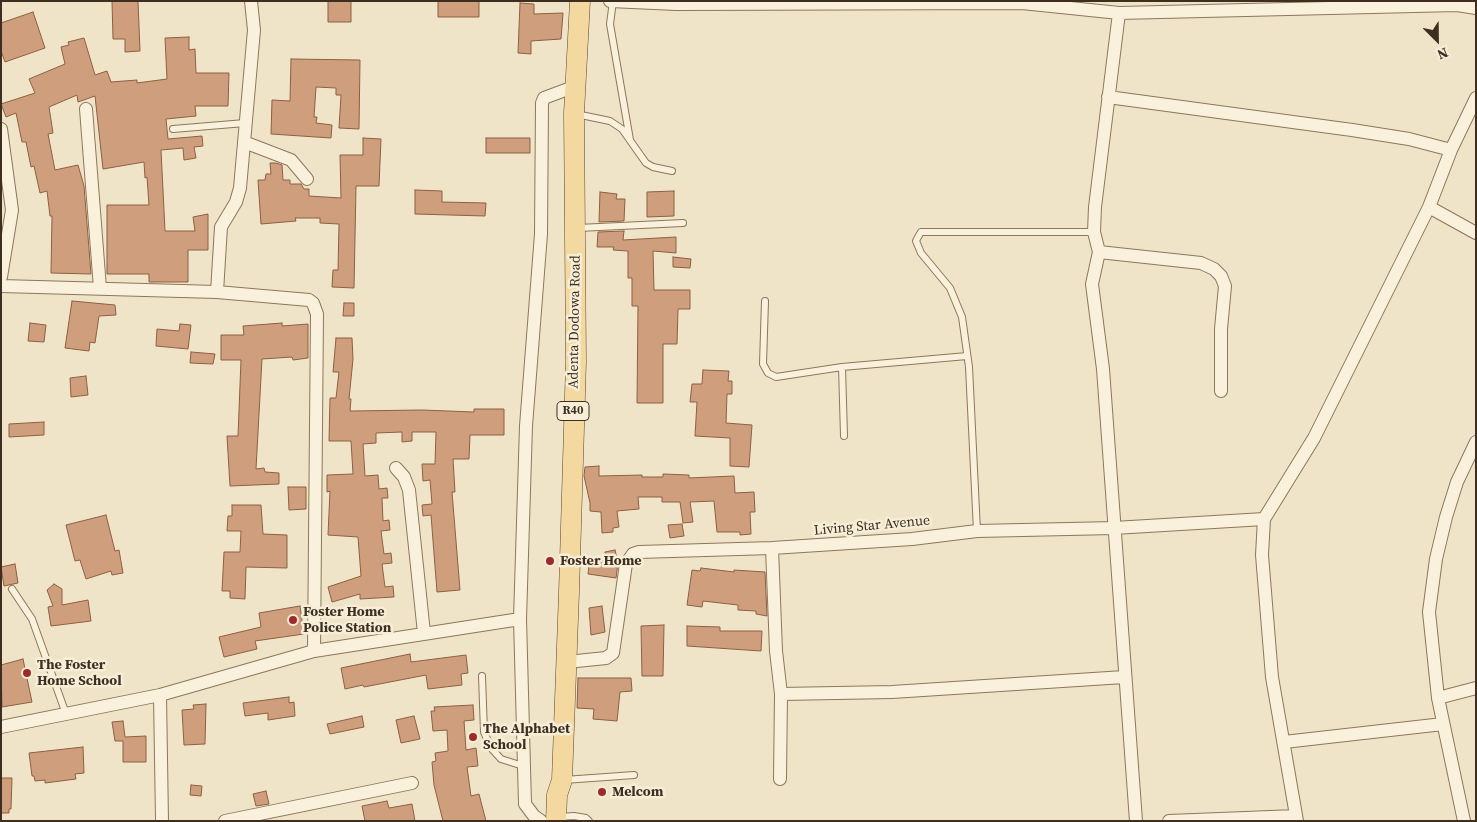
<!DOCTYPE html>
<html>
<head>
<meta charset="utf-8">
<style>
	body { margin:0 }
	#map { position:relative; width:1477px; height:822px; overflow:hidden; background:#f0e4c8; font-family:"Source Serif 4",serif }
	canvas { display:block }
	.frame { position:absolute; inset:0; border:2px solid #3d2e20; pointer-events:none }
	.north { position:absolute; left:1412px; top:15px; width:50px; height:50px; -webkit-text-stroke:4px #f7eed8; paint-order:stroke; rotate:157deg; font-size:14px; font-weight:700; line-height:20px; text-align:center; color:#3d2e20 }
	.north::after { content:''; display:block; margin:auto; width:18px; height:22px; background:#3d2e20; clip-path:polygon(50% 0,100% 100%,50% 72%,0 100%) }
</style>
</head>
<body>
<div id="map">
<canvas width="1477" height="822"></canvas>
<div class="frame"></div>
<div class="north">N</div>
</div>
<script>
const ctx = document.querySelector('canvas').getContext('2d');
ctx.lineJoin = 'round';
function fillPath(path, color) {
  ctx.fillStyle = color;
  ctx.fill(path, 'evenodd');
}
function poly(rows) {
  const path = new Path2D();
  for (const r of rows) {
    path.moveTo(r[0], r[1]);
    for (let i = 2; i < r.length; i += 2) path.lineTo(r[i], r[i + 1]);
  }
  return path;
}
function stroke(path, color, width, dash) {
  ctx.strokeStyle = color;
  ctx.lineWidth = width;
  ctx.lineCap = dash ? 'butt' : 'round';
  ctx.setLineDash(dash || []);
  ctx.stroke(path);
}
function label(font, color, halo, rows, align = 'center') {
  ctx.font = font + ' "Source Serif 4",serif';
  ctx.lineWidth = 5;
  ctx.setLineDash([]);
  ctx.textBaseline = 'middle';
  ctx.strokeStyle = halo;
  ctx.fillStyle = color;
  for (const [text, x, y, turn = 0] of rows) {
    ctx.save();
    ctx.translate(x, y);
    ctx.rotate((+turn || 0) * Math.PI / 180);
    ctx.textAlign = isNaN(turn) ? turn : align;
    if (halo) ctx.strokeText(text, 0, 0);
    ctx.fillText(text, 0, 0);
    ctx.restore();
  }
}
const building = poly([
	[112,1,138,1,140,51,125,52,125,39,113,39,112,1],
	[328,1,351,1,351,22,328,22,328,1],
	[438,1,479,1,479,17,438,17,438,1],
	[520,3,534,4,534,14,563,13,561,39,531,41,531,54,518,53,520,3],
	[33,12,45,48,5,62,1,51,1,23,33,12],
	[189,37,189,50,195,49,196,73,229,73,228,106,195,106,196,116,166,119,168,139,202,136,203,146,194,147,196,158,184,160,183,148,161,150,165,231,195,231,193,217,208,214,208,250,188,250,188,282,149,282,149,274,107,274,107,205,149,205,147,177,145,178,144,162,103,169,95,96,78,102,77,95,49,107,53,133,48,134,55,170,78,165,84,186,91,274,51,273,52,216,50,216,47,191,40,193,34,166,31,167,26,142,22,142,16,113,6,117,1,104,35,93,29,79,65,64,61,47,69,45,68,42,84,38,95,75,107,71,111,82,137,80,137,83,167,79,165,38,189,37],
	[291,59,360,60,359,129,339,128,341,95,336,95,336,88,316,87,314,117,317,117,316,123,332,125,331,138,271,134,272,100,290,101,291,59],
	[363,138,381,139,379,186,356,186,354,288,332,287,333,270,338,270,339,224,320,223,320,218,295,218,296,221,261,224,258,180,265,180,266,174,271,174,270,163,276,163,282,165,283,180,290,180,290,184,301,184,304,189,309,189,309,196,341,198,340,155,363,155,363,138],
	[486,138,530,138,530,153,486,153,486,138],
	[415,190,442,191,442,202,486,203,485,216,415,214,415,190],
	[674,191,674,216,647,217,647,192,674,191],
	[600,192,617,194,616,199,625,199,624,221,599,222,600,192],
	[624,231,623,240,676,237,676,253,653,251,654,290,690,290,690,309,678,309,677,344,663,344,663,403,637,403,638,306,632,306,632,278,628,278,628,251,613,250,614,247,597,247,598,232,624,231],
	[673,257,691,259,690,268,673,267,673,257],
	[72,301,115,305,116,315,99,316,95,343,90,342,89,351,65,348,72,301],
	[344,303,354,303,354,316,343,316,344,303],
	[30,323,46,325,44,342,28,341,30,323],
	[282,323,282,326,308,324,308,358,293,360,292,357,262,359,256,469,264,468,265,472,279,473,279,484,230,486,227,436,238,436,241,360,221,360,221,335,244,335,243,326,282,323],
	[180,324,191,325,188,349,156,346,157,329,179,331,180,324],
	[336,338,352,338,353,359,349,399,351,399,350,411,422,410,474,412,474,409,504,409,504,435,470,435,469,459,453,459,455,492,452,492,460,590,437,592,431,515,423,516,422,505,432,504,430,480,423,481,422,464,435,464,436,432,412,432,412,441,402,442,402,432,376,433,376,443,363,444,365,476,378,475,379,489,387,488,388,498,382,498,383,521,389,520,390,530,381,531,384,554,391,553,392,563,382,564,385,587,393,586,394,597,360,599,360,594,332,602,328,587,361,576,358,537,328,535,330,491,327,492,327,475,353,474,351,441,329,441,330,398,336,398,339,372,333,372,336,338],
	[191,352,215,354,213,364,190,363,191,352],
	[703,370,729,371,728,381,732,381,732,394,727,394,726,423,752,425,749,467,730,466,730,438,695,436,697,402,690,402,692,384,702,384,703,370],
	[86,376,88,395,71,397,70,378,86,376],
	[44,422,44,435,9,437,9,424,44,422],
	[599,466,599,476,642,475,642,477,663,477,663,474,689,475,689,478,734,476,735,493,754,492,755,512,750,512,751,534,740,535,740,532,717,532,714,501,690,502,693,522,683,523,680,502,662,502,662,497,638,497,639,509,617,511,619,527,613,528,613,532,602,533,601,512,590,511,590,503,584,476,585,467,599,466],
	[288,487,306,487,306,509,289,510,288,487],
	[232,505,261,505,263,534,287,535,287,568,246,567,245,599,230,598,230,591,222,591,224,552,240,552,241,531,227,531,228,516,232,516,232,505],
	[106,515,115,551,119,550,123,573,112,575,111,571,86,579,80,560,75,561,66,525,106,515],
	[682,524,684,536,670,538,668,525,682,524],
	[615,550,618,563,616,578,588,574,590,558,606,561,605,552,615,550],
	[15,564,18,583,4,586,1,567,15,564],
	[701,568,734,572,734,570,765,572,767,616,756,614,756,611,738,610,738,605,703,601,702,607,687,605,692,570,700,571,701,568],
	[54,584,62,589,62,605,88,600,91,621,51,626,48,607,53,606,47,590,54,584],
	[300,606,304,634,255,641,257,649,224,657,219,637,261,627,259,613,300,606],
	[602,606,605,632,591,635,589,608,602,606],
	[664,625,663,676,642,676,641,626,664,625],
	[687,626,720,627,720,631,762,631,761,651,687,646,687,626],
	[410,654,411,662,466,655,468,673,461,674,462,685,428,689,426,675,364,687,363,685,345,689,341,668,410,654],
	[23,659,32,702,2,707,1,665,23,659],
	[578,678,631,678,632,691,620,692,617,721,593,719,594,709,577,708,578,678],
	[289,697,289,703,294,702,295,716,268,720,268,713,245,716,243,703,289,697],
	[206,704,205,744,184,745,182,710,194,709,193,705,206,704],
	[473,705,474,720,464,721,466,750,476,748,478,766,467,767,471,796,479,794,486,821,443,821,434,785,432,762,436,761,435,753,448,751,447,730,433,731,431,711,435,711,434,707,473,705],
	[362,716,364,727,330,734,327,724,362,716],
	[414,716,420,739,401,743,396,720,414,716],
	[123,721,125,737,146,736,146,762,123,762,123,741,115,741,112,722,123,721],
	[83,747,84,773,75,774,76,779,45,783,45,780,35,781,34,776,32,776,29,753,83,747],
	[1,778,12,778,11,809,9,809,9,813,1,813,1,778],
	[191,785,202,786,201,796,190,795,191,785],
	[266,791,269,804,256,806,253,794,266,791],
	[387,801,389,808,412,804,415,821,365,821,362,806,387,801]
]);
const service = poly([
	[613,1,610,24,630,140],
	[576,114,610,121,622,129,646,163,653,167,672,171],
	[173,129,245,123],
	[578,228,683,223],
	[765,301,763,364,768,373,776,377,842,367,967,356],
	[842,367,844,436],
	[977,531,969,367,962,317,950,288,921,253,916,241,918,237,921,232,1094,232],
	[12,589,32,619,66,714],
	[482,676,484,732,491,748,501,759,523,766],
	[564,780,634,775],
	[559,817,574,816,586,818,589,821]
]);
const minor = poly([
	[610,1,676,4,1022,3,1119,13,1457,5,1476,8],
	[1119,13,1095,207,1094,232,1099,252,1092,284,1103,369,1136,821],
	[1108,97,1352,130,1409,139,1451,150],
	[86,109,100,288],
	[1,129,12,210,1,277],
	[244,142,291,160,307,179],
	[1429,207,1476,233],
	[1099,252,1201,263,1214,269,1221,276,1225,286,1221,329,1221,391],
	[1,286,217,292,309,300,313,303,317,314,314,651],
	[217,292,221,227,236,202,240,188,254,30,251,1],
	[396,468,404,477,409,490,424,633],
	[772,548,776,651,781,694,780,779],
	[520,619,525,804,534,816,541,821],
	[567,662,606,658,613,653,626,564,633,554,639,552,772,548,912,539,977,531,1114,528,1264,519],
	[781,694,892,692,1124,677],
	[160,695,162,821],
	[1438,698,1476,688],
	[1,727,160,695,314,651,520,619,526,426,541,234,542,103,544,98,576,86],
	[1284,742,1443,724],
	[225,821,412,783],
	[1169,821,1296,816],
	[1297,821,1272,677,1262,555,1264,519,1314,438,1429,207,1451,150,1476,98],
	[1464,821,1438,698,1429,612,1436,559,1446,517,1457,482,1476,442]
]);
const primary = poly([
	[556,821,557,795,562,780,569,592,576,362,574,113,580,1]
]);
const markers = [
	[550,561,5,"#9e2a2b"],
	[293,620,5,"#9e2a2b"],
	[27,673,5,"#9e2a2b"],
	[473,737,5,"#9e2a2b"],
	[602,792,5,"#9e2a2b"]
];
const shields = [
	[573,411,32]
];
const shieldNames = [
	["R40",573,411]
];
const streetNames = [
	["Adenta Dodowa Road",575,322,-89],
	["Living Star Avenue",872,526,-5]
];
const poiNames = [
	["Foster Home",560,561],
	["Foster Home",303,612],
	["Police Station",303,628],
	["The Foster",37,665],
	["Home School",37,681],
	["The Alphabet",483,729],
	["School",483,745],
	["Melcom",612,792]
];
fillPath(building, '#cf9f7d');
stroke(building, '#8d5f41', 1);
stroke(service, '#8d765c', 8);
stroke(minor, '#8d765c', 14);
stroke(primary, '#5b4430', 21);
stroke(service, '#faf1dc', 6);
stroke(minor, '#faf1dc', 12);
stroke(primary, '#f3d9a0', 20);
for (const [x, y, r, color] of markers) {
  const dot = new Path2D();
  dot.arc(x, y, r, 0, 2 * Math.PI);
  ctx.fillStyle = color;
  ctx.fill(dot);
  stroke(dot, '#f7eed8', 2);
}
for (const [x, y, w] of shields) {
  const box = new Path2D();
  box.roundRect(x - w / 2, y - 9.5, w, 19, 4);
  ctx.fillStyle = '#f7eed8';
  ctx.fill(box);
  stroke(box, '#3d2e20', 1);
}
label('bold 12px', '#3d2e20', null, shieldNames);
label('14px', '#3d2e20', '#f7eed8', streetNames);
label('bold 14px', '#3d2e20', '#f7eed8', poiNames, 'left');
</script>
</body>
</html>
